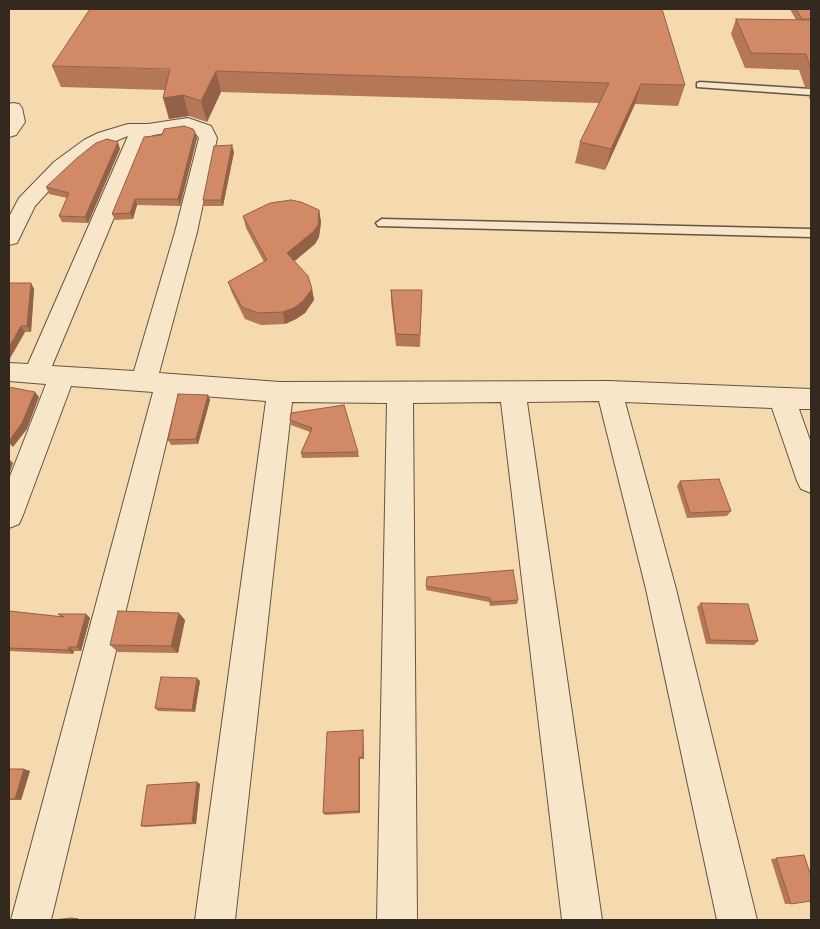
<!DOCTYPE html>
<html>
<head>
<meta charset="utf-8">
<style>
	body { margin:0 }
	#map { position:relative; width:820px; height:929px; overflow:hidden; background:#f5d9af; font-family:"Old Standard TT",serif }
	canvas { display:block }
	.frame { position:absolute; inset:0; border:10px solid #34291e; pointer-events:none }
</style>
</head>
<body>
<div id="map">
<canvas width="820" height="929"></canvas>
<div class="frame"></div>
</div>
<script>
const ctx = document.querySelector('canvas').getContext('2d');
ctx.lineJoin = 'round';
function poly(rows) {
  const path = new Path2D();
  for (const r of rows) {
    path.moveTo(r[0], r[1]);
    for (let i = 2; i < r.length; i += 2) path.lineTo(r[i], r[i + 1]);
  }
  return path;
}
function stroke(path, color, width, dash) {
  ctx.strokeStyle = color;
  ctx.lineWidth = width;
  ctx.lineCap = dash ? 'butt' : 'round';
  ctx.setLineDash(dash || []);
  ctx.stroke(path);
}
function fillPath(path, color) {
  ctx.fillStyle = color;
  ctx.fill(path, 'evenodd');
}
const service = poly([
	[700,82,811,89,811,95,697,87,697,83,700,82],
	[382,219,811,229,811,237,378,226,376,223,382,219]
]);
const minor = poly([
	[13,103,19,104,22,108,25,122,16,135,9,137,9,104,13,103],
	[188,118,211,126,217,138,197,232,159,373,280,382,609,381,811,389,811,409,799,409,811,443,811,493,801,489,797,481,772,408,625,402,676,589,757,920,717,920,646,589,599,401,527,402,602,920,562,920,501,402,413,403,417,920,377,920,387,403,292,402,235,920,195,920,266,401,178,394,51,920,11,920,153,392,71,386,23,515,19,524,9,528,9,479,46,384,9,381,9,363,28,364,128,136,98,148,68,170,35,206,17,243,9,245,9,217,19,198,54,162,84,140,98,133,128,124,148,124,188,118],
	[186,130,196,134,199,138,175,232,134,371,52,366,133,172,144,142,153,135,186,130]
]);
const wall = poly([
	[790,9,811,9,811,89,805,87,799,70,745,68,731,34,736,19,796,20],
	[52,66,685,85,678,106,635,104,605,170,575,163,580,142,599,103,221,92,207,122,189,116,169,119,165,90,61,87],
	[811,91,811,104,809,97],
	[197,138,180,206,137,205,133,219,115,220,112,214],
	[120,149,88,223,62,222,59,216,67,198,49,194,46,187],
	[234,152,223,206,204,206,203,200],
	[319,210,321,222,319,237,315,244,294,261,312,289,314,300,305,313,296,319,285,324,261,325,245,319,232,293,228,282,264,262,246,228,243,216],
	[31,283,34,289,31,332,25,332,9,360],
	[391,290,422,290,420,347,396,346,391,301],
	[208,395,210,400,198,444,171,445,168,440],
	[291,413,358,452,359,457,302,458,301,453,310,432,291,425,290,420],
	[680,481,731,511,727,516,687,518,677,486],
	[427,577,518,600,517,604,490,606,489,602,426,590],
	[701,603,758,641,754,645,706,644,697,607],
	[9,611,62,617,58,614,86,614,90,618,81,651,74,651,73,654,9,651],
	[185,620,178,653,118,652,110,645],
	[200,681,195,712,158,711,155,708],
	[363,733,364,759,360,759,360,813,325,815,323,813],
	[9,769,30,771,21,800,9,800],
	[197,782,200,784,196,824,145,827,141,826],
	[804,855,791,904,785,904,771,859]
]);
const shadedWall = poly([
	[216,71,221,92,207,122,201,101],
	[641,84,635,104,605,170,611,149],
	[183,95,189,116,169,119,163,98],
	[195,132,197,138,180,206,178,199],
	[118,142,120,149,88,223,85,217],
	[232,145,234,152,223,206,221,200],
	[135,199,137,205,133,219,130,213],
	[319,210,321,222,319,237,315,244,290,265,287,253],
	[31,283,34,289,31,332,27,326],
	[312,289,314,300,305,313,296,319,285,324,283,312],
	[21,326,25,332,9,360,9,347],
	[35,392,39,397,27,429,13,447,9,443,9,441],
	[208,395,210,400,198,444,196,439],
	[9,459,13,463,9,475],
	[179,613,185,620,178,653,171,646],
	[86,614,90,618,81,651,77,647],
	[69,647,74,651,73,654,68,650],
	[197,678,200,681,195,712,192,710],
	[363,730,363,733,364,759,363,757],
	[359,757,360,759,360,813,359,811],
	[24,769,30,771,21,800,15,799],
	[197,782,200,784,196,824,192,823],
	[72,918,78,918,77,920,71,920]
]);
const building = poly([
	[90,9,662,9,685,85,641,84,611,149,580,142,609,83,216,71,201,101,183,95,163,98,170,69,52,66,90,9],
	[796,9,811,9,811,19,802,19,796,9],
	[736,19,811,20,811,69,806,54,751,53,736,19],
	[184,126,193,129,195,132,178,199,135,199,130,213,112,214,144,137,162,135,164,129,184,126],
	[107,139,118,142,85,217,59,216,69,193,46,187,77,158,96,143,107,139],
	[232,145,221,200,203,200,214,146,232,145],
	[291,200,301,202,319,210,318,225,313,232,287,253,308,276,312,289,303,301,294,308,283,312,258,313,242,307,228,282,267,260,243,216,270,203,291,200],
	[9,283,31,283,27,326,21,326,9,347,9,283],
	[391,290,422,290,420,335,396,334,391,290],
	[9,387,35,392,22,423,9,441,9,387],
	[178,394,208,395,196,439,168,440,178,394],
	[344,405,358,452,301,453,312,428,290,420,291,413,344,405],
	[719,479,731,511,690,513,680,481,719,479],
	[513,570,518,600,491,602,490,598,426,586,427,577,513,570],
	[701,603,748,604,758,641,710,640,701,603],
	[9,611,64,617,58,614,86,614,77,647,69,647,68,650,9,648,9,611],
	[118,611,179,613,171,646,110,645,118,611],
	[161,677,197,678,192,710,155,708,161,677],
	[363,730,363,757,359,757,359,811,323,813,327,732,363,730],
	[9,769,24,769,15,799,9,799,9,769],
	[197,782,192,823,141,826,147,785,197,782],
	[804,855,811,876,811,901,791,904,776,858,804,855],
	[72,918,71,920,52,920,72,918]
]);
stroke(service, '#645542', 3);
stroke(minor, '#645542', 2);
fillPath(service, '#f8e6cb');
fillPath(minor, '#f8e6cb');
fillPath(wall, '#b47757');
fillPath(shadedWall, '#926147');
fillPath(building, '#d18a65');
stroke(building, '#926147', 1);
</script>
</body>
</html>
